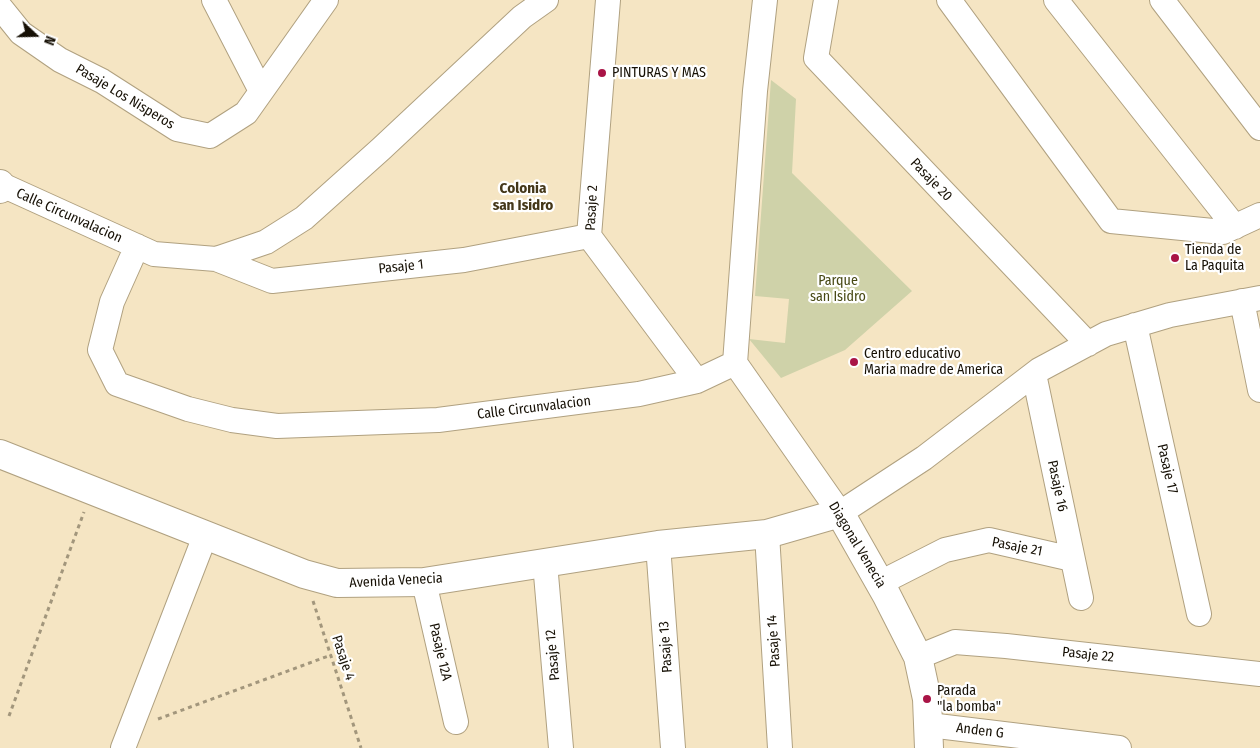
<!DOCTYPE html>
<html>
<head>
<meta charset="utf-8">
<style>
	body { margin:0 }
	#map { position:relative; width:1260px; height:748px; overflow:hidden; background:#f5e5c3; font-family:"Fira Sans Condensed",sans-serif }
	canvas { display:block }
	.north { position:absolute; left:10px; top:10px; width:50px; height:50px; -webkit-text-stroke:4px #fff; paint-order:stroke; rotate:111deg; font-size:14px; font-weight:700; line-height:20px; text-align:center; color:#161005 }
	.north::after { content:''; display:block; margin:auto; width:18px; height:22px; background:#161005; clip-path:polygon(50% 0,100% 100%,50% 72%,0 100%) }
</style>
</head>
<body>
<div id="map">
<canvas width="1260" height="748"></canvas>
<div class="north">N</div>
</div>
<script>
const ctx = document.querySelector('canvas').getContext('2d');
ctx.lineJoin = 'round';
function fillPath(path, color) {
  ctx.fillStyle = color;
  ctx.fill(path, 'evenodd');
}
function poly(rows) {
  const path = new Path2D();
  for (const r of rows) {
    path.moveTo(r[0], r[1]);
    for (let i = 2; i < r.length; i += 2) path.lineTo(r[i], r[i + 1]);
  }
  return path;
}
function stroke(path, color, width, dash) {
  ctx.strokeStyle = color;
  ctx.lineWidth = width;
  ctx.lineCap = dash ? 'butt' : 'round';
  ctx.setLineDash(dash || []);
  ctx.stroke(path);
}
function label(font, color, halo, rows, align = 'center') {
  ctx.font = font + ' "Fira Sans Condensed",sans-serif';
  ctx.lineWidth = 4.5;
  ctx.setLineDash([]);
  ctx.textBaseline = 'middle';
  ctx.strokeStyle = halo;
  ctx.fillStyle = color;
  for (const [text, x, y, turn = 0] of rows) {
    ctx.save();
    ctx.translate(x, y);
    ctx.rotate((+turn || 0) * Math.PI / 180);
    ctx.textAlign = isNaN(turn) ? turn : align;
    if (halo) ctx.strokeText(text, 0, 0);
    ctx.fillText(text, 0, 0);
    ctx.restore();
  }
}
const green = poly([
	[771,80,796,99,792,173,912,291,845,350,781,378,749,339,785,343,789,299,755,296]
]);
const path = poly([
	[313,601,361,748],
	[9,716,84,512],
	[158,719,331,655]
]);
const street = poly([
	[214,0,261,91],
	[608,0,589,236,697,381],
	[826,0,816,58,1088,344],
	[949,0,1111,221,1223,232,1260,215],
	[1056,0,1235,227],
	[1162,0,1260,128],
	[0,7,21,33,60,60,102,81,177,129,210,136,246,113,326,0],
	[2,185,154,254,216,259,266,242,304,218,381,149,522,17,546,0],
	[137,246,112,302,100,350,117,384,188,409,232,420,277,426,438,420,639,394,697,381,735,363],
	[216,259,272,281,464,260,589,236],
	[1242,301,1260,390],
	[1135,325,1199,614],
	[735,363,840,513,924,458,1039,370,1106,334,1170,315,1260,298],
	[735,363,755,91,765,0],
	[1034,374,1081,598],
	[767,534,780,748],
	[658,545,673,748],
	[545,563,561,748],
	[424,582,456,722],
	[880,583,945,550,989,540,1072,559],
	[918,657,955,642,1006,646,1260,674],
	[929,725,1119,748],
	[123,748,205,536]
]);
const secondary = poly([
	[0,184,0,189],
	[0,454,304,574,337,583,424,582,658,545,767,534,840,513,886,594,918,657,927,699,929,748]
]);
const markers = [
	[602,73,5,"#a91446"],
	[1175,258,5,"#a91446"],
	[854,362,5,"#a91446"],
	[927,699,5,"#a91446"]
];
const poiNames = [
	["PINTURAS Y MAS",612,73],
	["Tienda de",1185,250],
	["La Paquita",1185,266],
	["Centro educativo",864,354],
	["Maria madre de America",864,370],
	["Parada",937,691],
	["\"la bomba\"",937,707]
];
const streetNames = [
	["Pasaje Los Nisperos",125,97,31],
	["Pasaje 20",931,180,46],
	["Pasaje 2",592,208,-87],
	["Calle Circunvalacion",69,216,24],
	["Pasaje 1",401,267,-6],
	["Calle Circunvalacion",534,408,-7],
	["Pasaje 17",1167,469,77],
	["Pasaje 16",1057,486,78],
	["Diagonal Venecia",857,545,59],
	["Pasaje 21",1017,547,11],
	["Avenida Venecia",396,581,-3],
	["Pasaje 14",774,641,-94],
	["Pasaje 13",666,647,-94],
	["Pasaje 12A",440,652,77],
	["Pasaje 12",553,655,-95],
	["Pasaje 22",1088,655,6],
	["Pasaje 4",343,658,72],
	["Anden G",980,731,7]
];
const parkNames = [
	["Parque",838,281],
	["san Isidro",838,297]
];
const neighbourhoodNames = [
	["Colonia",523,189],
	["san Isidro",523,206]
];
fillPath(green, '#cfd2a9');
stroke(street, '#b0a180', 26);
stroke(secondary, '#b0a180', 30);
stroke(path, '#a2967c', 3, [4, 4]);
stroke(street, '#fff', 24);
stroke(secondary, '#fff', 28);
for (const [x, y, r, color] of markers) {
  const dot = new Path2D();
  dot.arc(x, y, r, 0, 2 * Math.PI);
  ctx.fillStyle = color;
  ctx.fill(dot);
  stroke(dot, '#fff', 2);
}
label('14px', '#161005', '#fff', poiNames, 'left');
label('14px', '#161005', '#fff', streetNames);
label('14px', '#484915', '#fff', parkNames);
label('bold 15px', '#443719', '#fff', neighbourhoodNames);
</script>
</body>
</html>
